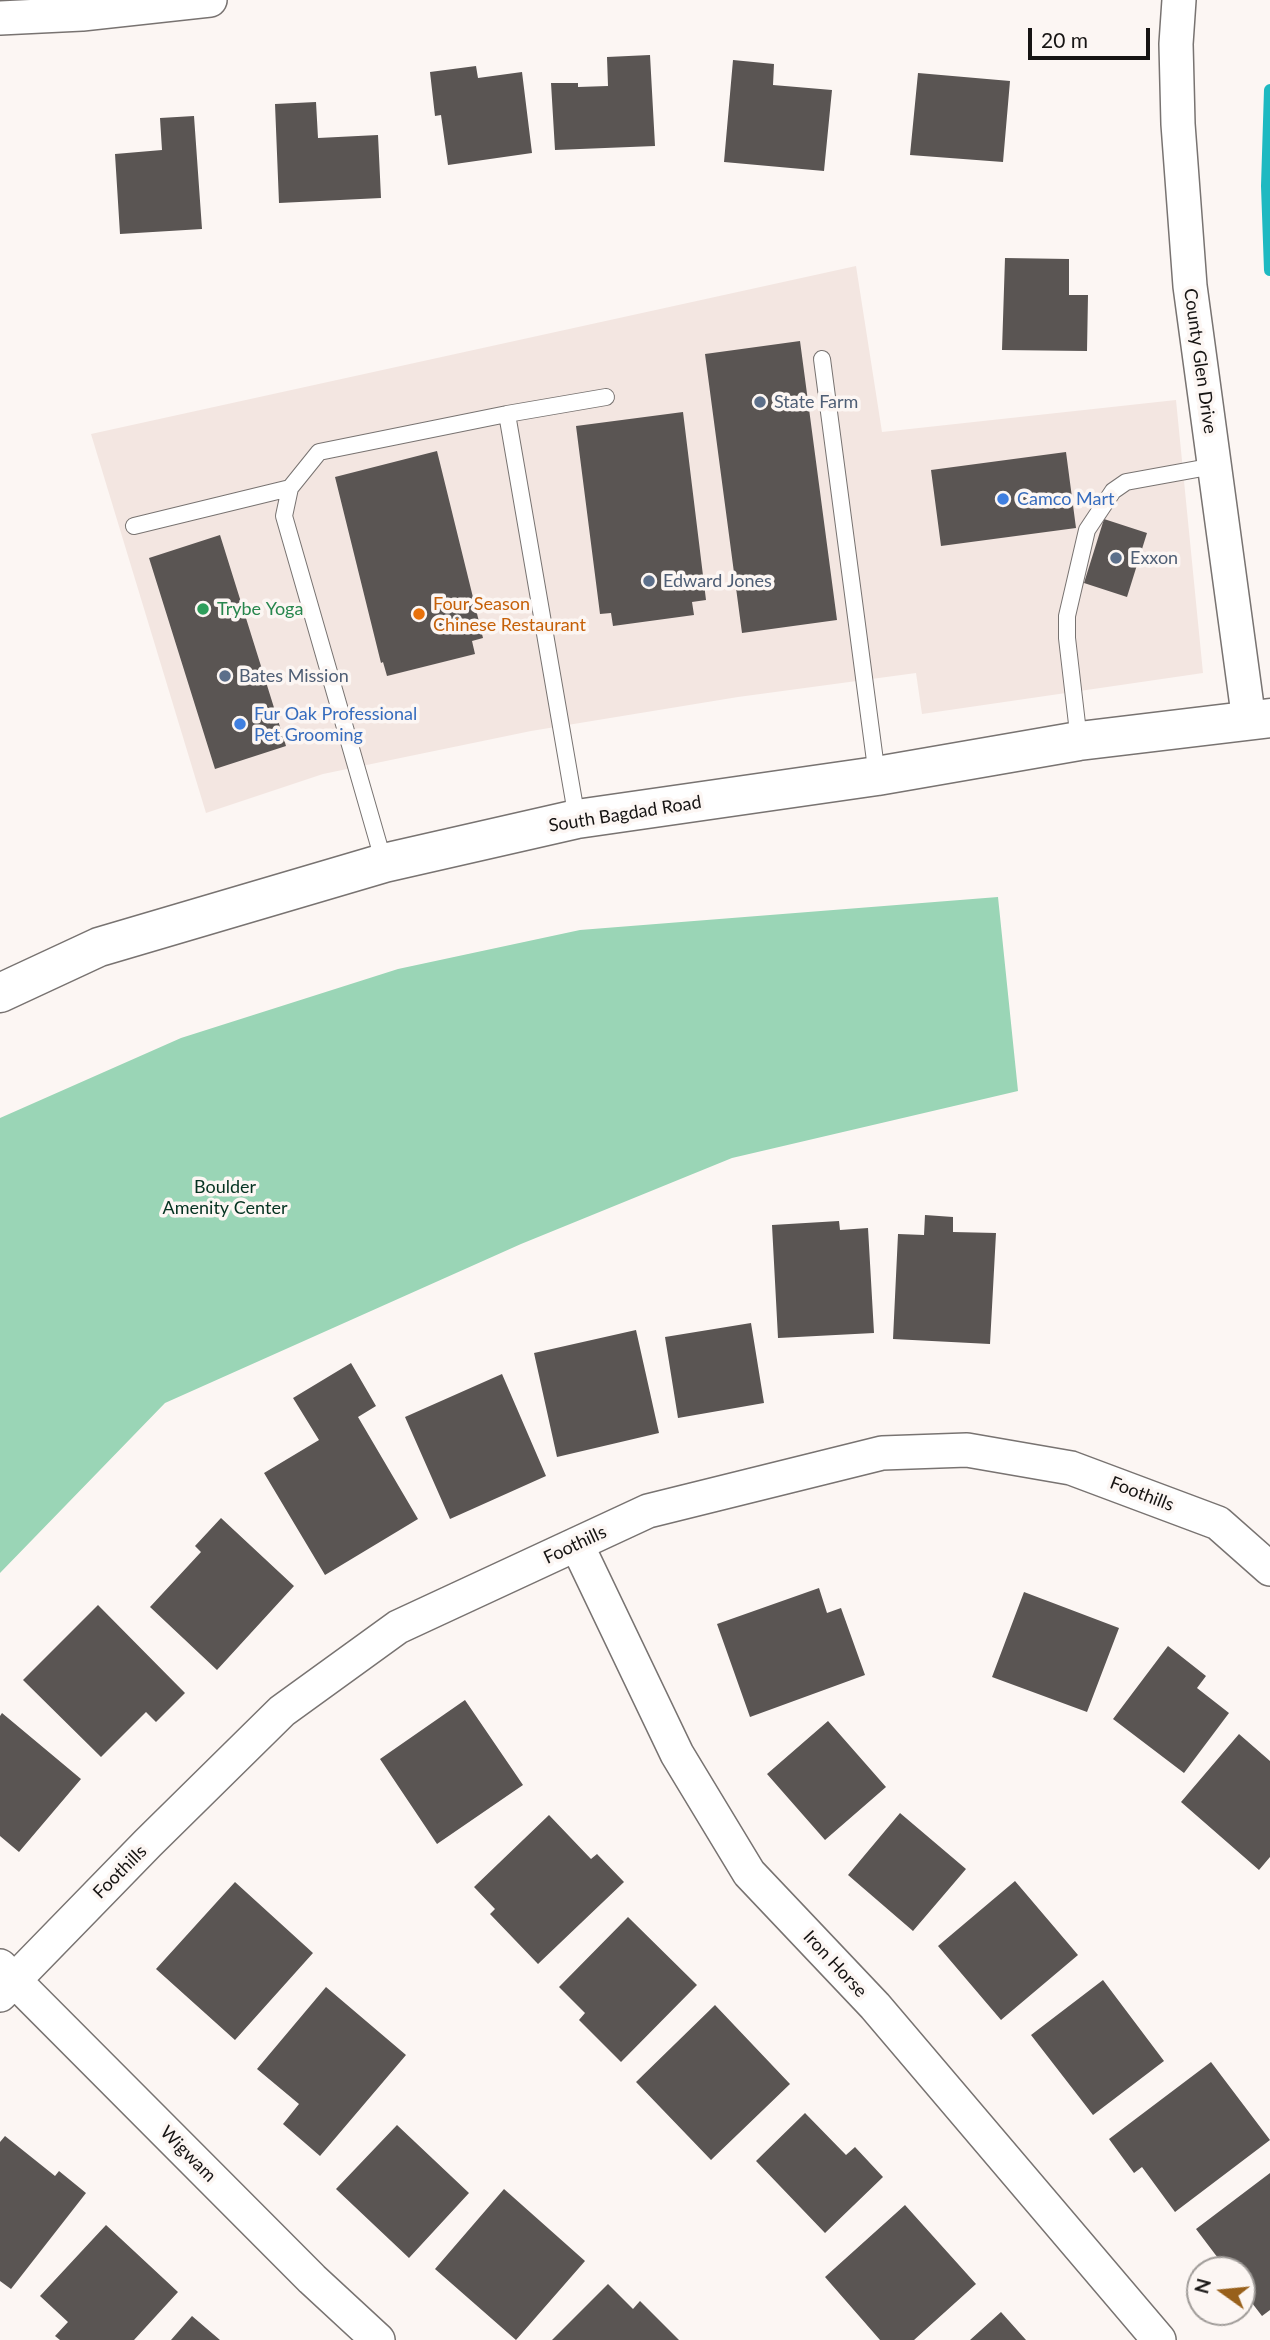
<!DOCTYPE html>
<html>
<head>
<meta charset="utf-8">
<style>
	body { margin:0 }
	#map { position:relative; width:1270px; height:2340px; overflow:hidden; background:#fcf6f3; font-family:Lato,sans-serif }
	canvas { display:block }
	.north { position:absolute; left:1186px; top:2256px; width:70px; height:70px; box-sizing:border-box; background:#fcf6f3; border:2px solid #a09c99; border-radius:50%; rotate:285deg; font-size:19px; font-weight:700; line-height:28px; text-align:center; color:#161413 }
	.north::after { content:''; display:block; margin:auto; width:24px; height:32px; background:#98601b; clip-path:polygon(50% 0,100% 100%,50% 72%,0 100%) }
	.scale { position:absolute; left:1028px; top:28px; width:122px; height:32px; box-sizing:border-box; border:4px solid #161413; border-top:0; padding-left:9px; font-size:21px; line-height:24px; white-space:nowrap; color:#161413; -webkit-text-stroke:5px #fcf6f3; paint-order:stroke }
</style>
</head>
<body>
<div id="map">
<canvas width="1270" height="2340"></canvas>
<div class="north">N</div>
<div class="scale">20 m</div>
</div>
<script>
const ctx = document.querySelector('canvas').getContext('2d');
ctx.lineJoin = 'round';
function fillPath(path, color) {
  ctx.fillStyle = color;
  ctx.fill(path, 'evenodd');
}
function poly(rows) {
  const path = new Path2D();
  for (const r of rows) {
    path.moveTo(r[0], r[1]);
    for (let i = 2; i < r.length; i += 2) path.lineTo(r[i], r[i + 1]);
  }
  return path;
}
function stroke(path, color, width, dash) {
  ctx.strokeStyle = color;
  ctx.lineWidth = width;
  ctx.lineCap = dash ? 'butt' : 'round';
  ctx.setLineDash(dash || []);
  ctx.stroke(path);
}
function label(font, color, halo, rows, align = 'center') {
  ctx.font = font + ' Lato,sans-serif';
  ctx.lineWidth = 7;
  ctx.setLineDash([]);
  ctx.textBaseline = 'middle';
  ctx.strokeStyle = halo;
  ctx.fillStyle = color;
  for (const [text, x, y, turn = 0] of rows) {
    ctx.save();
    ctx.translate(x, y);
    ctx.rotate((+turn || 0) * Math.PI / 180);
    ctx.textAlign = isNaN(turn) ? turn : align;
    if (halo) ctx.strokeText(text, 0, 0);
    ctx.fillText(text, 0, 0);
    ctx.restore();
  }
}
const built = poly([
	[856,266,882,432,1176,400,1203,673,922,714,916,673,738,697,531,731,323,774,206,813,91,434]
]);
const green = poly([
	[998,897,1018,1091,732,1158,521,1244,165,1403,0,1573,0,1118,181,1038,398,969,580,930]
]);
const stream = poly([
	[1270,90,1267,186,1270,270]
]);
const building = poly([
	[650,55,655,146,555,150,551,83,578,83,578,87,608,86,607,57],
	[733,60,774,64,773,85,832,90,824,171,724,162],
	[476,66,478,78,522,72,532,153,448,165,441,115,435,116,430,72],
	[918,73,1010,81,1003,162,910,155],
	[316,102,318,138,378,135,381,198,279,203,275,104],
	[194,116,202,229,120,234,115,154,162,150,160,118],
	[1005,258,1069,259,1069,295,1088,295,1087,351,1002,350],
	[800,341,837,620,742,633,705,354],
	[683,412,706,600,692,602,694,615,613,626,611,613,600,614,576,426],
	[437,451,483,638,472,641,475,654,387,676,383,662,381,663,335,477],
	[1066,452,1076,528,941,546,931,470],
	[1104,519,1147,533,1127,597,1084,583],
	[220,535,286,746,215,769,149,558],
	[925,1215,953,1217,953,1232,996,1233,990,1344,893,1339,898,1234,924,1235],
	[839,1221,840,1230,868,1228,874,1333,778,1338,772,1225],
	[751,1323,764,1403,678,1418,665,1337],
	[636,1330,659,1433,557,1457,534,1353],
	[351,1363,376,1406,358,1417,418,1519,325,1575,264,1473,319,1440,293,1398],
	[502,1374,546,1476,450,1519,405,1417],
	[221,1518,294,1586,217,1670,150,1607,201,1552,195,1546],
	[819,1588,827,1613,841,1608,865,1675,750,1717,717,1624],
	[1024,1592,1119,1628,1087,1712,992,1677],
	[98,1605,185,1693,156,1722,146,1712,101,1757,23,1680],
	[1168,1646,1206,1676,1197,1688,1229,1713,1184,1773,1113,1719],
	[465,1700,523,1785,437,1844,380,1759],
	[2,1713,81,1779,19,1852,0,1836,0,1716],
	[828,1721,886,1787,825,1840,767,1774],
	[1239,1734,1270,1761,1270,1857,1259,1870,1181,1802],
	[900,1813,966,1869,913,1931,848,1875],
	[549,1815,591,1859,597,1854,624,1882,538,1964,490,1914,495,1909,474,1887],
	[1015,1881,1078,1955,1001,2020,938,1946],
	[235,1882,313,1953,235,2040,156,1969],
	[628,1917,697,1985,621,2062,579,2020,585,2013,559,1987],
	[1103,1980,1164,2061,1093,2115,1031,2035],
	[326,1987,406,2055,320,2156,283,2124,299,2104,257,2069],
	[715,2005,790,2084,711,2160,636,2082],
	[1211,2062,1270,2140,1175,2212,1142,2167,1134,2173,1109,2139],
	[805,2113,846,2155,855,2147,883,2177,825,2233,756,2161],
	[397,2125,469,2193,409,2258,336,2189],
	[5,2136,55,2176,59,2171,86,2193,11,2289,0,2281,0,2142],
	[1270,2173,1270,2310,1262,2316,1242,2290,1242,2270,1227,2270,1196,2229],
	[504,2189,585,2261,516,2340,435,2269],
	[905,2205,976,2284,914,2340,880,2340,825,2277],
	[106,2225,178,2292,134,2340,60,2340,55,2336,68,2322,40,2296],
	[608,2284,633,2309,640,2301,679,2340,552,2340],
	[1001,2312,1026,2340,970,2340],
	[192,2316,220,2340,171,2340]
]);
const lane = poly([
	[822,359,877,776],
	[507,414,606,397],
	[134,526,290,488],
	[1079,741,1067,638,1067,616,1087,530,1113,491,1126,482,1214,466],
	[384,863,284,516,290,488,319,452,507,414,577,819]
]);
const street = poly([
	[1179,0,1176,44,1178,124,1190,286,1249,721],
	[0,18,82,14,210,0],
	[577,1545,677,1754,749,1873,875,2006,1159,2340],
	[0,1966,312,2279,378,2340],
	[0,1995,148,1843,282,1711,398,1627,648,1511,882,1453,967,1450,1071,1468,1218,1523,1270,1569]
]);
const secondary = poly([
	[0,993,99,947,384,863,577,819,877,776,1079,741,1270,718]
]);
const markers = [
	[760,402,7,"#5c6f8a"],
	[1003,499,7,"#3f7fe0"],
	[1116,558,7,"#5c6f8a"],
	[649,581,7,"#5c6f8a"],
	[203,609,7,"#2e9e5b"],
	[419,614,7,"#e8710a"],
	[225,676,7,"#5c6f8a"],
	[240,724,7,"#3f7fe0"]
];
const streetNames = [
	["County Glen Drive",1200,361,82],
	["South Bagdad Road",625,814,-9],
	["Foothills",1142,1494,21],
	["Foothills",575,1545,-25],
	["Foothills",120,1872,-45],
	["Iron Horse",835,1964,47],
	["Wigwam",188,2154,45]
];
const serviceNames = [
	["State Farm",774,402],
	["Exxon",1130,558],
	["Edward Jones",663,581],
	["Bates Mission",239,676]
];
const shopNames = [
	["Camco Mart",1017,499],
	["Fur Oak Professional",254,714],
	["Pet Grooming",254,735]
];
const foodNames = [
	["Four Season",433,604],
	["Chinese Restaurant",433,625]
];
const leisureNames = [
	["Trybe Yoga",217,609]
];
const parkNames = [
	["Boulder",225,1187],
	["Amenity Center",225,1208]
];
fillPath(built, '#f3e6e1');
fillPath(green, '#9ad5b6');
stroke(stream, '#1eb9c1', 12);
fillPath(building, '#5a5553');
stroke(lane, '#787371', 18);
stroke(street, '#787371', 36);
stroke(secondary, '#787371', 41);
stroke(lane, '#fff', 16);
stroke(street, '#fff', 33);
stroke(secondary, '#fff', 38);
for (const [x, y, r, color] of markers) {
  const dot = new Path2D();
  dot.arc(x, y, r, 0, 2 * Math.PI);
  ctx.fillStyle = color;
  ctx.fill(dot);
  stroke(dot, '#fcf6f3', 2.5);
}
label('18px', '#161413', '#fcf6f3', streetNames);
label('18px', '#4e5e75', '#fcf6f3', serviceNames, 'left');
label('18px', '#366cbe', '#fcf6f3', shopNames, 'left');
label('18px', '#c56008', '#fcf6f3', foodNames, 'left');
label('18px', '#27864d', '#fcf6f3', leisureNames, 'left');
label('18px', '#043220', '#fcf6f3', parkNames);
</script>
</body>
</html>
